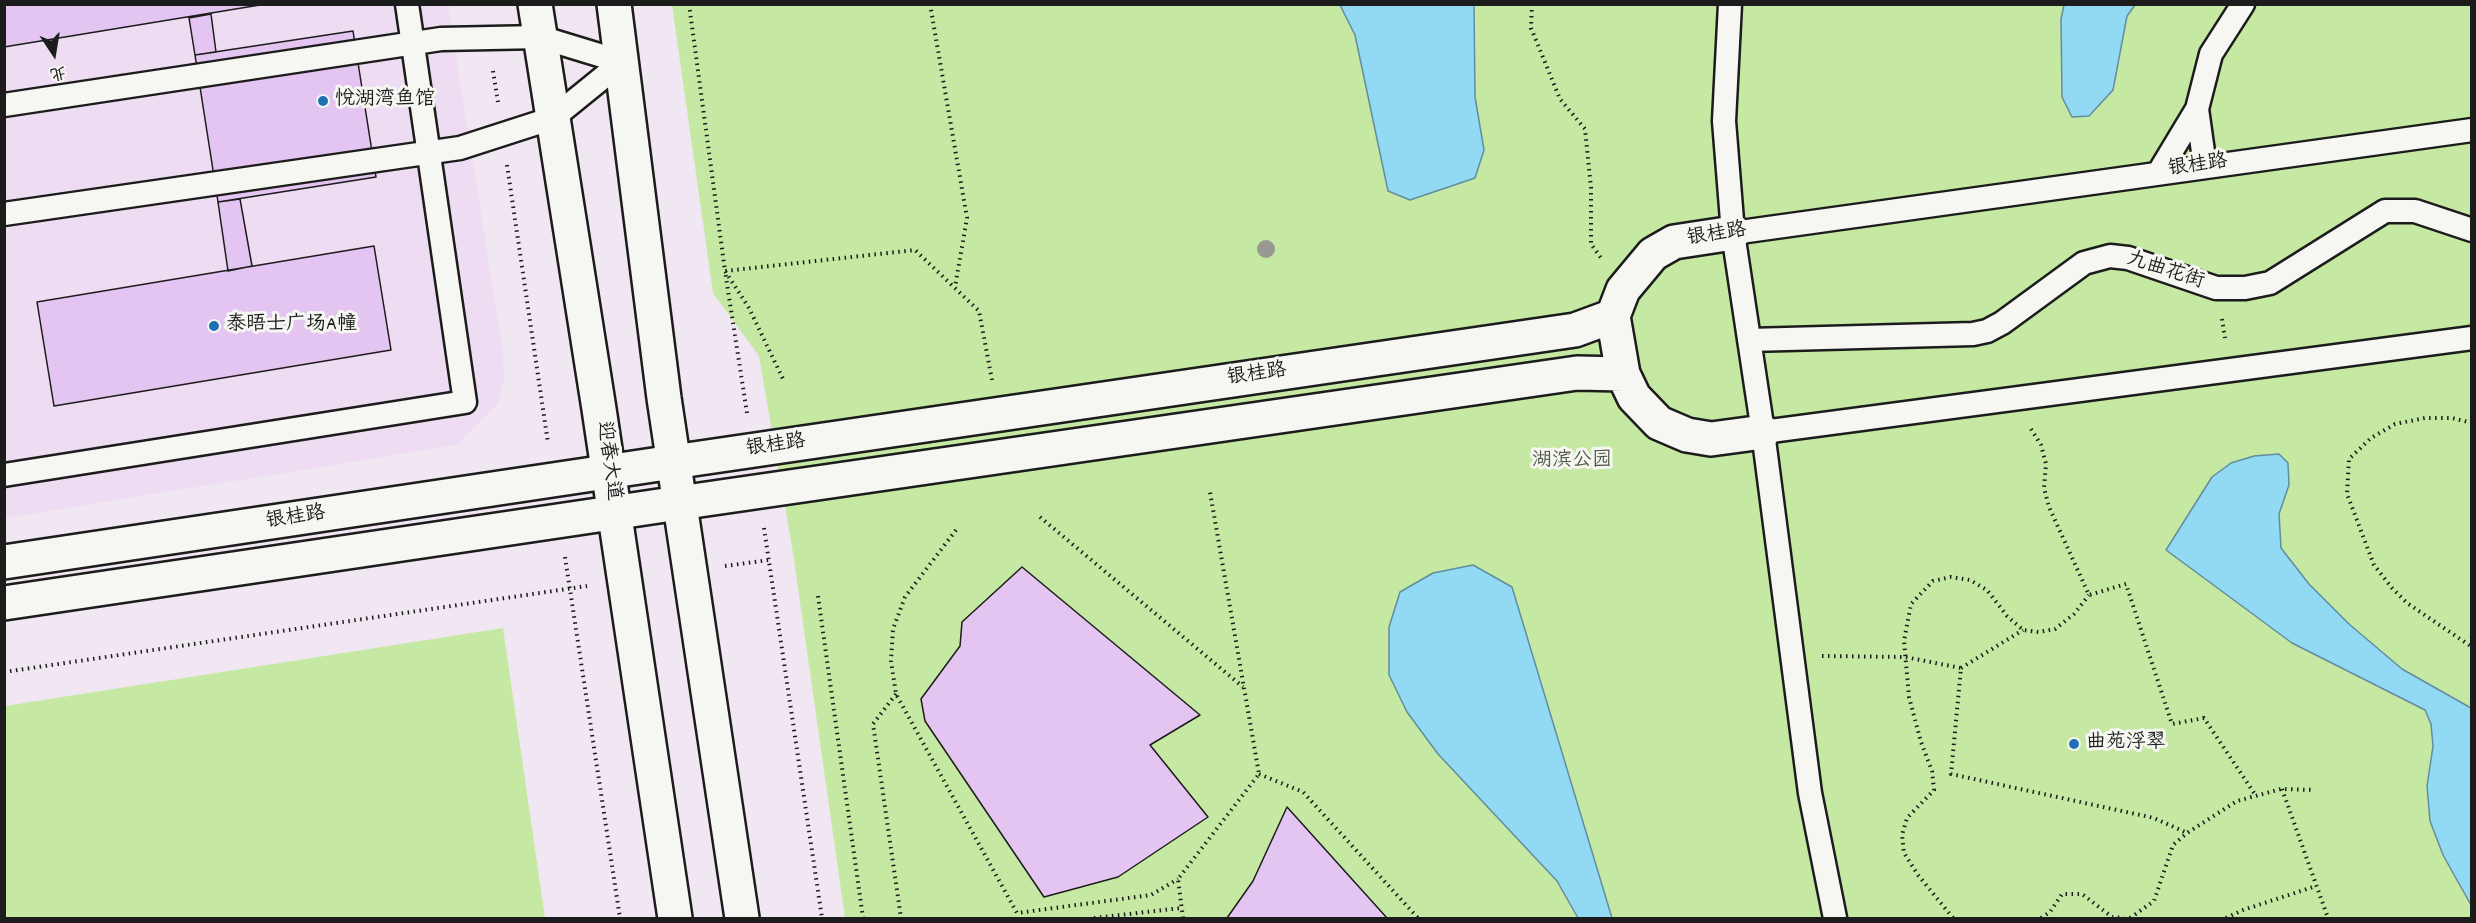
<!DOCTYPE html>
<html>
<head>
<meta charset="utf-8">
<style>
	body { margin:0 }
	#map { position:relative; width:2476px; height:923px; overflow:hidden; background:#f1e7f2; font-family:Dekko,"LXGW WenKai TC",sans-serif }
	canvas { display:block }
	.frame { position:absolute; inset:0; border:6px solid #1c1c1c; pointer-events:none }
	.north { position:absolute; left:24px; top:24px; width:60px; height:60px; -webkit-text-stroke:4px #f6f6f2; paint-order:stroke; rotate:168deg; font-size:16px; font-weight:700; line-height:24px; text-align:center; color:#1c1c1c }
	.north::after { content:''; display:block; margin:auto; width:21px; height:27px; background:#1c1c1c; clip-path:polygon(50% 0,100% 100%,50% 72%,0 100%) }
</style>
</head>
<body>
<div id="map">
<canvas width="2476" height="923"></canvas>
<div class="frame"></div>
<div class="north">北</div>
</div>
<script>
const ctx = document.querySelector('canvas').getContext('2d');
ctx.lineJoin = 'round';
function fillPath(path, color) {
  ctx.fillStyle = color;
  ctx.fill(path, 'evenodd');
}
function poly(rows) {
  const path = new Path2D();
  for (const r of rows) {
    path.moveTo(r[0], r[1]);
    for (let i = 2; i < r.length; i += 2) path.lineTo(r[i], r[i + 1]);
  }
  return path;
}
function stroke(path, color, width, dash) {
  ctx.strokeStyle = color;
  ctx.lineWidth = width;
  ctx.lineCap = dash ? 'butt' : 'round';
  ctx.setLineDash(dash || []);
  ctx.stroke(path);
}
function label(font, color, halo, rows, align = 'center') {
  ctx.font = font + ' Dekko,"LXGW WenKai TC",sans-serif';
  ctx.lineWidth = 6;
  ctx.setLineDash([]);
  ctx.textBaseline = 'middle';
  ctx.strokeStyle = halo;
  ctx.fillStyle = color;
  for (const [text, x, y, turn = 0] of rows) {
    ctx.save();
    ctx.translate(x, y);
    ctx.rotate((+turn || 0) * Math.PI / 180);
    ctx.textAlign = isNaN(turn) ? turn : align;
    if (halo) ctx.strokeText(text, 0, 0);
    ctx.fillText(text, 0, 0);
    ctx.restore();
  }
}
const built = poly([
	[5,5,448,5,503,353,504,379,498,403,457,445,5,518]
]);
const green = poly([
	[672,5,2471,5,2471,918,845,918,793,553,759,356,713,293],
	[503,628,545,918,5,918,5,706]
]);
const water = poly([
	[1340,5,1474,5,1475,97,1484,150,1475,178,1410,200,1388,191,1355,35,1340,5],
	[2064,5,2135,5,2127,16,2113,90,2089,116,2072,117,2062,97,2061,19,2064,5],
	[2279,454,2288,463,2289,485,2279,514,2281,548,2309,584,2349,624,2402,669,2471,708,2471,905,2443,855,2430,821,2427,786,2433,746,2431,724,2425,710,2292,643,2166,550,2212,477,2231,463,2254,456,2279,454],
	[1473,565,1512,587,1612,918,1578,918,1557,881,1438,754,1407,712,1389,675,1389,627,1400,592,1433,573,1473,565]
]);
const building = poly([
	[4,4,266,4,4,47,4,4],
	[211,14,216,52,195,55,189,18,211,14],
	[353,31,376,177,218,202,195,55,353,31],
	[240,199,252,266,228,271,218,202,240,199],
	[374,246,391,350,54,406,37,302,374,246],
	[1022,567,1200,715,1150,745,1208,817,1118,877,1044,897,925,721,921,699,960,646,962,622,1022,567],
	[1287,807,1387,918,1227,918,1253,881,1287,807]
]);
const path = poly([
	[689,4,725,271,749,308,783,379],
	[930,4,967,218,955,287],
	[1532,4,1531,28,1560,99,1585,129,1591,188,1591,244,1601,258],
	[493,71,498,102],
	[507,165,548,443],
	[2222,319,2225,338],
	[747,413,725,271,915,250,979,311,992,380],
	[2472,423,2452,418,2425,418,2395,424,2371,438,2349,459,2347,494,2374,565,2392,588,2407,603,2472,647],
	[2031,429,2041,445,2046,464,2044,488,2049,507,2089,595,2126,584,2172,724,2204,718,2256,796],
	[1040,517,1243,687],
	[764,528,822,918],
	[956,530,905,597,893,629,891,661,896,694,1017,913,1151,895,1178,879],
	[565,557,620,918],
	[725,566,769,560],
	[818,596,863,918],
	[1822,656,1905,657,1961,668,1951,774,2154,818,2187,833],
	[1961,668,2023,630],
	[4,672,587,586],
	[896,694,873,724,901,918],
	[1259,774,1303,792,1418,918],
	[2282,789,2328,918],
	[1094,918,1181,908],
	[1183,918,1178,879,1259,774,1210,492],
	[1953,918,1918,875,1904,853,1902,835,1907,818,1934,790,1932,771,1921,742,1909,697,1904,641,1911,604,1933,581,1951,577,1970,580,1987,590,2007,616,2023,630,2039,632,2055,629,2074,614,2089,595],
	[2041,918,2050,912,2062,894,2082,894,2112,917,2124,918],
	[2130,918,2154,901,2173,845,2187,833,2237,801,2281,789,2315,790],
	[2226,918,2243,910,2316,886]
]);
const service = poly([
	[1730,4,1724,121,1733,233,1763,432,1810,793,1835,918],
	[4,105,441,39,540,37,622,62],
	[2205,166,2197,109,2211,54,2243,4],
	[2159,172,2197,109],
	[4,214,460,148,553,118,622,62],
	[1733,233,2472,130],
	[1749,340,1973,334,1987,331,2002,323,2084,263,2110,256,2128,258,2216,288,2245,288,2270,283,2385,211,2415,211,2472,230],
	[1763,432,2472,338],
	[4,475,465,402,407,4]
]);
const minor = poly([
	[1613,316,1623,374],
	[673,462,1575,330,1613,316,1623,290,1653,254,1674,242,1733,233],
	[679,503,1577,373,1623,374,1634,397,1659,423,1687,435,1711,439,1763,432]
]);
const tertiary = poly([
	[4,562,673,462],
	[4,603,679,503]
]);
const secondary = poly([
	[535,4,599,409,675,918],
	[614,4,664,398,742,918]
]);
const trees = [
	[1266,249]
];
const markers = [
	[323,101,6,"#1f6fb2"],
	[214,326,6,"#1f6fb2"],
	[2074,744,6,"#1f6fb2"]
];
const poiNames = [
	["悦湖湾鱼馆",335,101],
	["泰晤士广场A幢",226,326],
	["曲苑浮翠",2086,744]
];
const streetNames = [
	["银桂路",2198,167,-8],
	["银桂路",1717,236,-9],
	["九曲花街",2165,272,18],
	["银桂路",1257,376,-8],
	["银桂路",776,447,-8],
	["迎春大道",607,461,82],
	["银桂路",296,519,-9]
];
const parkNames = [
	["湖滨公园",1572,462]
];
fillPath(built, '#eddcf2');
fillPath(green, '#c5e9a2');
fillPath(water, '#92d9f4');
stroke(water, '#638d9e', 1.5);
fillPath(building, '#e4c4f1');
stroke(building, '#1c1c1c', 1.5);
stroke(service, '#1c1c1c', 27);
stroke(minor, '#1c1c1c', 38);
stroke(tertiary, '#1c1c1c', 38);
stroke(secondary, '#1c1c1c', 38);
stroke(path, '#1c1c1c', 4, [1.5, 4.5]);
stroke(service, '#f6f6f2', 22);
stroke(minor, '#f6f6f2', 33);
stroke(tertiary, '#f6f6f2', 33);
stroke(secondary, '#f6f6f2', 33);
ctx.fillStyle = '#989992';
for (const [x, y] of trees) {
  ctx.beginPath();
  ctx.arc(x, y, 9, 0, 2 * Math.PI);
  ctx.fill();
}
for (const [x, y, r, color] of markers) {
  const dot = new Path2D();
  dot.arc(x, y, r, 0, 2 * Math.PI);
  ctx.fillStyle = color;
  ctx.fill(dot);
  stroke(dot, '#f6f6f2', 2);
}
label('20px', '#1c1c1c', '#f6f6f2', poiNames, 'left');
label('20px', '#1c1c1c', '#f6f6f2', streetNames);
label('20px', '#4f5a44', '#f6f6f2', parkNames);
</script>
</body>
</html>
